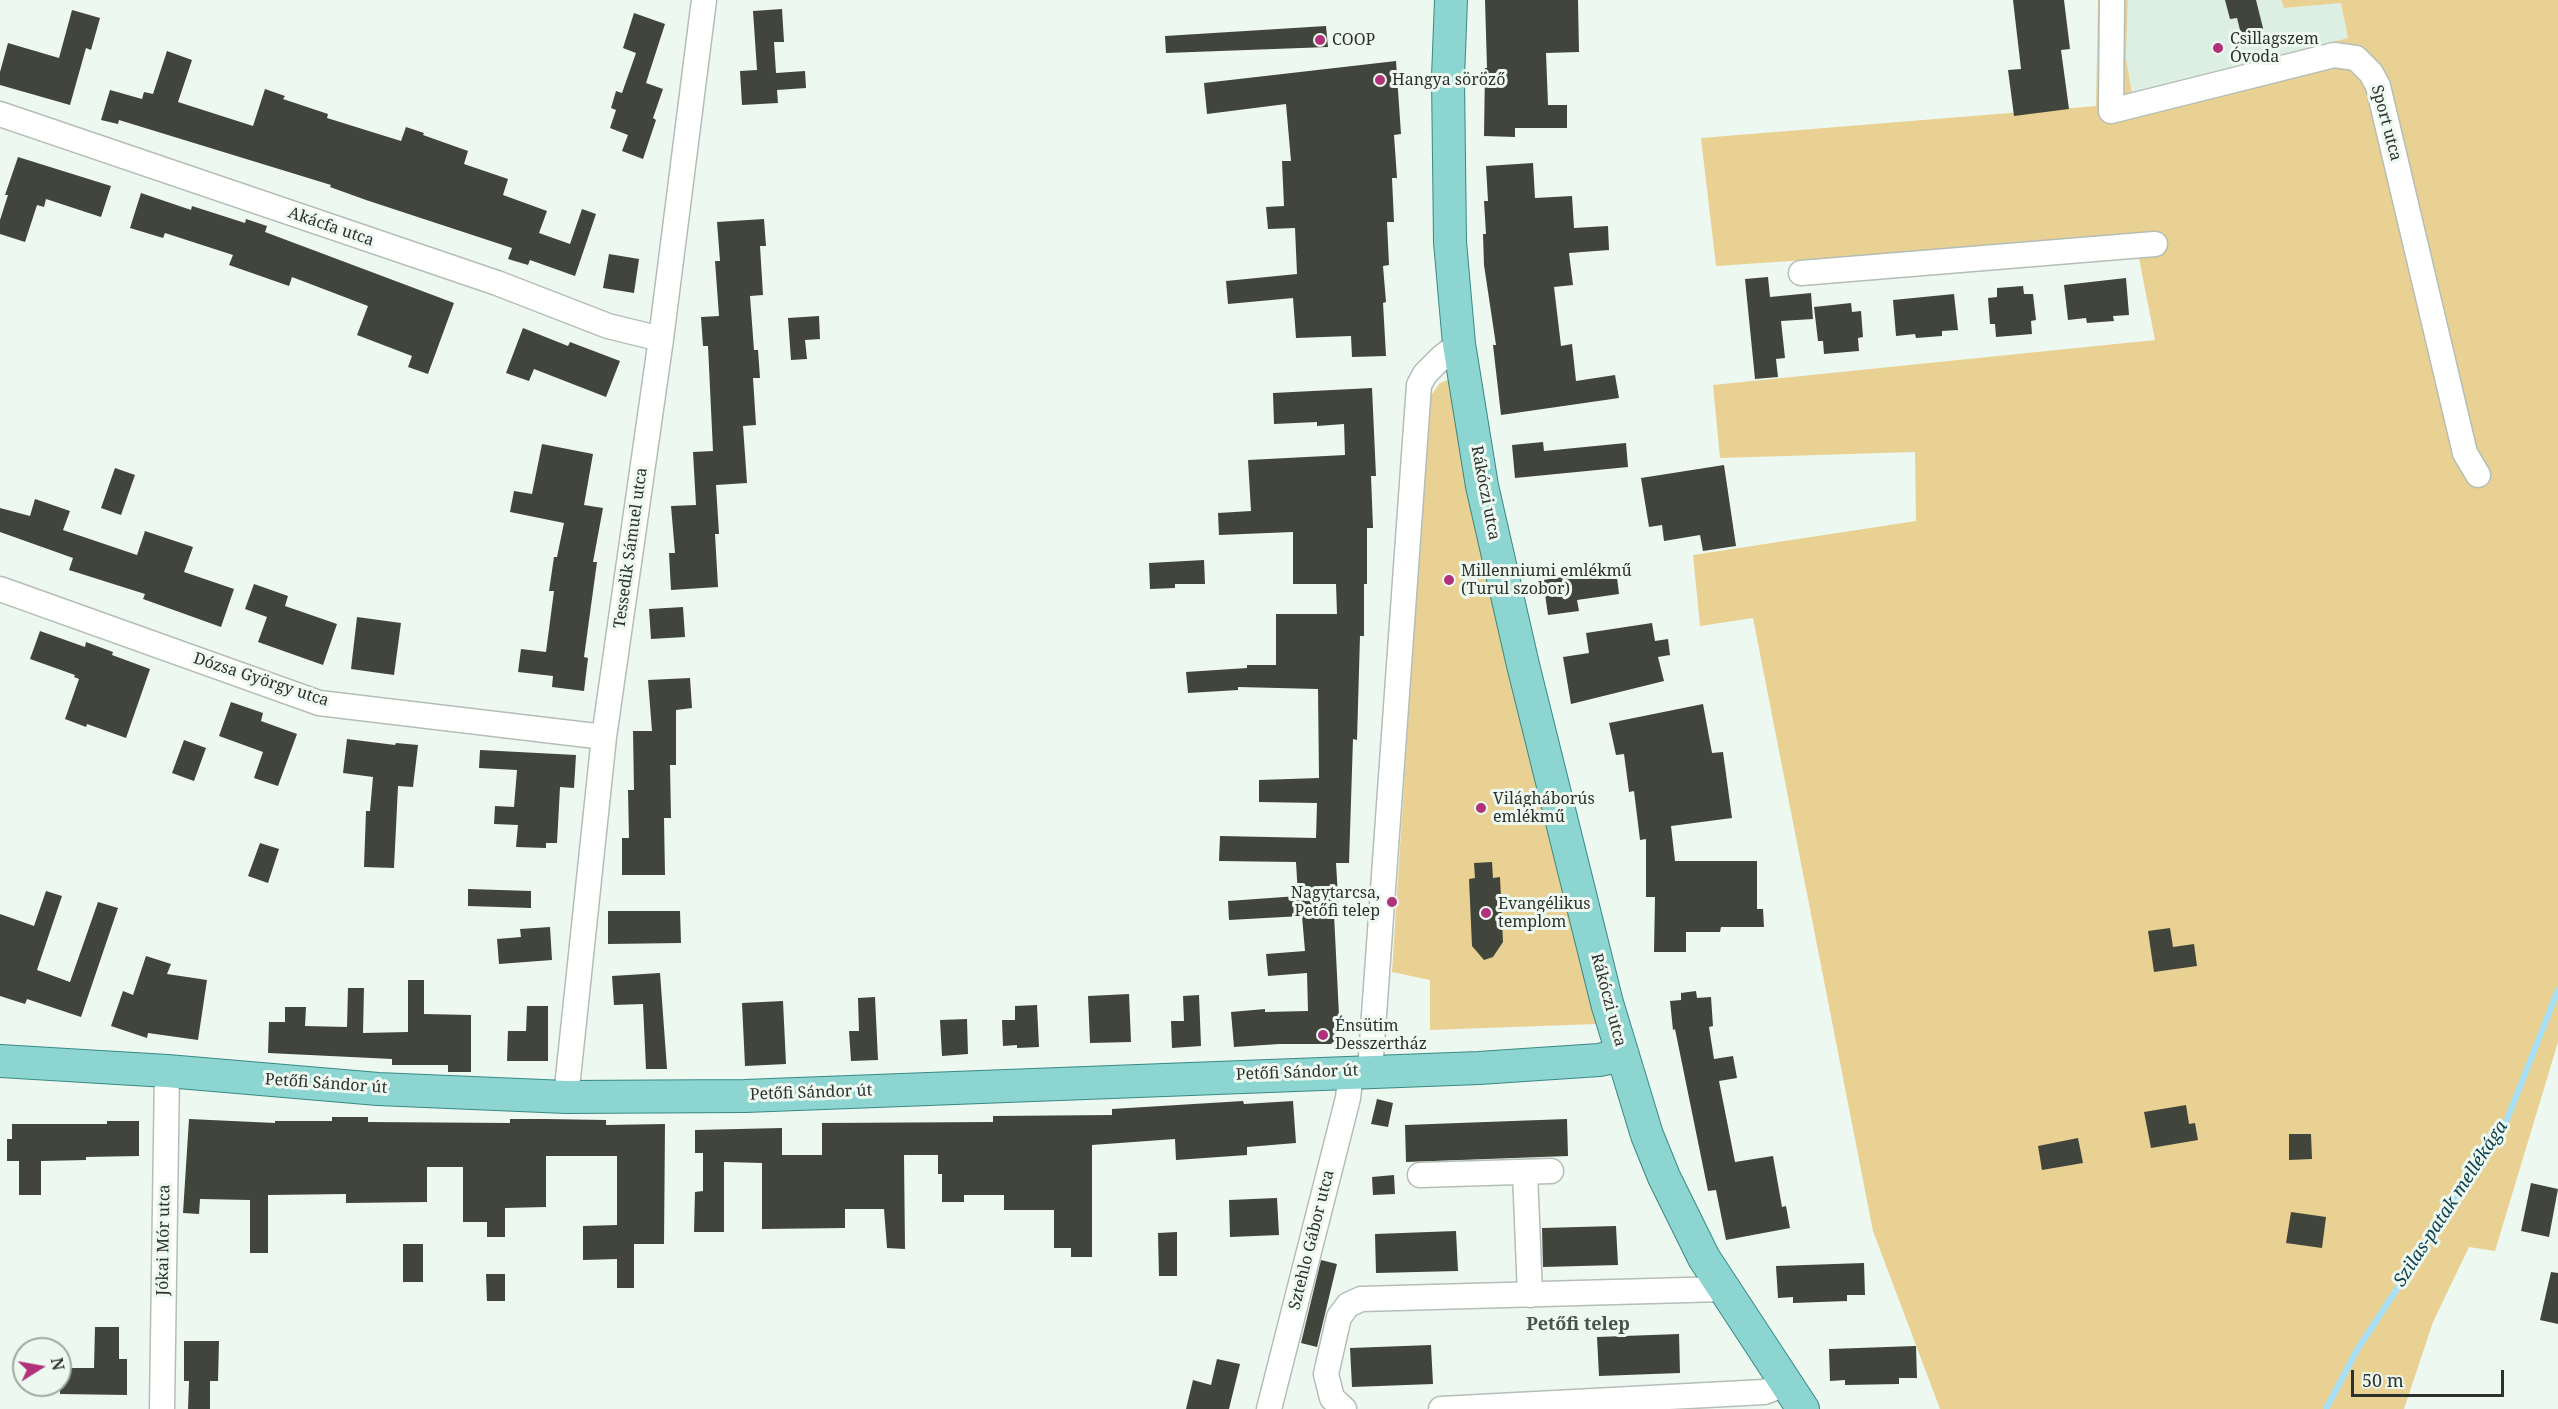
<!DOCTYPE html>
<html>
<head>
<meta charset="utf-8">
<style>
	body { margin:0 }
	#map { position:relative; width:2558px; height:1409px; overflow:hidden; background:#edf8f0; font-family:"Noto Serif",serif }
	canvas { display:block }
	.north { position:absolute; left:12px; top:1337px; width:60px; height:60px; box-sizing:border-box; background:#edf8f0; border:2px solid #a0a8a2; border-radius:50%; rotate:79deg; font-size:16px; font-weight:700; line-height:24px; text-align:center; color:#2d312e }
	.north::after { content:''; display:block; margin:auto; width:21px; height:27px; background:#b2317b; clip-path:polygon(50% 0,100% 100%,50% 72%,0 100%) }
	.scale { position:absolute; left:2351px; top:1370px; width:153px; height:27px; box-sizing:border-box; border:3px solid #2d312e; border-top:0; padding-left:8px; font-size:18px; line-height:21px; white-space:nowrap; color:#2d312e; -webkit-text-stroke:4px #edf8f0; paint-order:stroke }
</style>
</head>
<body>
<div id="map">
<canvas width="2558" height="1409"></canvas>
<div class="north">N</div>
<div class="scale">50 m</div>
</div>
<script>
const ctx = document.querySelector('canvas').getContext('2d');
ctx.lineJoin = 'round';
function fillPath(path, color) {
  ctx.fillStyle = color;
  ctx.fill(path, 'evenodd');
}
function poly(rows) {
  const path = new Path2D();
  for (const r of rows) {
    path.moveTo(r[0], r[1]);
    for (let i = 2; i < r.length; i += 2) path.lineTo(r[i], r[i + 1]);
  }
  return path;
}
function stroke(path, color, width, dash) {
  ctx.strokeStyle = color;
  ctx.lineWidth = width;
  ctx.lineCap = dash ? 'butt' : 'round';
  ctx.setLineDash(dash || []);
  ctx.stroke(path);
}
function label(font, color, halo, rows, align = 'center') {
  ctx.font = font + ' "Noto Serif",serif';
  ctx.lineWidth = 6;
  ctx.setLineDash([]);
  ctx.textBaseline = 'middle';
  ctx.strokeStyle = halo;
  ctx.fillStyle = color;
  for (const [text, x, y, turn = 0] of rows) {
    ctx.save();
    ctx.translate(x, y);
    ctx.rotate((+turn || 0) * Math.PI / 180);
    ctx.textAlign = isNaN(turn) ? turn : align;
    if (halo) ctx.strokeText(text, 0, 0);
    ctx.fillText(text, 0, 0);
    ctx.restore();
  }
}
const built = poly([
	[2128,0,2281,0,2284,8,2341,3,2348,38,2132,93,2126,58]
]);
const green = poly([
	[2098,0,2128,0,2126,58,2132,93,2348,38,2341,3,2284,8,2281,0,2558,0,2558,1042,2495,1251,2469,1247,2433,1322,2404,1409,1940,1409,1873,1231,1753,618,1700,626,1693,555,1916,521,1915,452,1720,458,1713,385,2155,340,2135,238,1716,266,1701,138,2096,106],
	[1450,379,1597,1024,1430,1030,1430,980,1392,972,1429,398,1440,383]
]);
const stream = poly([
	[2326,1409,2357,1350,2506,1122,2558,990]
]);
const building = poly([
	[1485,0,1578,0,1579,52,1546,53,1548,105,1567,105,1567,128,1515,128,1515,137,1484,136,1485,68,1487,68],
	[2013,0,2064,0,2070,49,2061,50,2069,109,2014,116,2008,70,2021,69],
	[2225,0,2256,0,2263,28,2259,34,2247,37,2241,34,2237,18,2230,19],
	[782,9,784,42,774,42,776,73,805,71,806,88,777,90,778,103,742,105,740,71,757,70,753,11],
	[72,10,100,18,91,50,86,48,70,105,0,85,0,72,8,43,59,58],
	[634,13,665,24,646,83,663,89,653,118,656,120,643,159,622,151,628,135,610,128,616,110,611,108,616,91,622,93,636,53,623,48],
	[1326,26,1328,47,1166,53,1165,36],
	[167,51,192,60,178,102,253,126,265,89,285,96,283,99,328,114,327,118,401,141,406,127,424,133,423,135,468,151,464,164,508,179,503,195,547,211,539,233,570,244,582,209,596,214,575,276,530,260,528,265,508,259,512,248,366,200,330,187,331,185,119,120,118,124,101,120,110,90,142,99,144,92,153,94],
	[1396,61,1401,134,1394,135,1397,178,1392,178,1394,222,1387,222,1389,265,1383,266,1386,302,1383,303,1386,356,1352,357,1351,336,1296,338,1293,298,1228,304,1226,281,1297,274,1295,228,1268,229,1266,207,1284,206,1282,161,1291,161,1286,104,1207,114,1204,83],
	[18,157,111,186,101,217,46,199,44,207,37,205,25,242,0,234,0,220,8,195,5,195],
	[1533,163,1535,198,1572,196,1574,228,1608,226,1609,250,1569,253,1573,285,1554,287,1561,346,1572,344,1576,381,1615,375,1619,398,1501,415,1493,345,1496,345,1484,265,1483,234,1486,234,1484,201,1488,201,1486,166],
	[141,193,191,210,192,206,245,223,246,219,267,226,265,232,454,303,428,374,408,367,412,356,357,335,368,306,292,277,289,286,229,265,233,255,165,233,163,238,130,228],
	[764,219,766,246,760,246,763,295,750,296,754,350,758,350,760,378,753,378,756,425,743,426,747,483,716,485,719,534,715,534,718,587,671,590,669,553,675,553,671,506,696,505,693,452,713,451,708,346,703,346,701,317,719,316,715,261,720,261,717,222],
	[609,254,639,259,634,293,603,288],
	[1768,277,1770,297,1811,293,1813,319,1781,321,1785,358,1776,359,1778,377,1755,379,1745,279],
	[2126,278,2129,315,2113,316,2114,321,2087,323,2086,318,2068,320,2064,285],
	[2023,286,2024,294,2033,294,2036,320,2031,321,2032,334,1996,337,1995,324,1990,324,1988,298,1997,297,1997,288],
	[1954,294,1958,330,1942,331,1942,336,1916,338,1915,334,1896,336,1893,300],
	[1851,303,1852,312,1861,311,1863,337,1858,338,1859,351,1824,354,1823,341,1818,341,1814,307],
	[819,316,820,339,805,340,807,359,791,360,788,318],
	[523,328,568,346,570,342,620,361,606,397,534,369,529,381,506,373],
	[1372,388,1376,476,1371,476,1373,528,1367,528,1367,584,1364,584,1364,636,1360,636,1357,740,1353,739,1349,863,1336,863,1339,913,1334,914,1340,1036,1331,1044,1279,1044,1234,1047,1231,1012,1265,1009,1265,1012,1308,1011,1307,973,1268,976,1266,954,1305,951,1302,916,1229,920,1228,901,1298,896,1296,862,1219,861,1220,836,1316,838,1317,803,1259,802,1259,780,1319,778,1318,689,1238,687,1238,690,1188,693,1186,672,1247,668,1247,665,1276,665,1276,614,1337,614,1336,584,1293,584,1293,532,1219,535,1218,513,1251,511,1248,460,1345,455,1344,424,1317,426,1317,422,1274,424,1273,393],
	[1543,442,1544,451,1626,443,1628,467,1515,478,1512,445],
	[542,444,593,454,584,505,603,508,593,562,597,562,584,657,588,658,584,691,552,687,553,676,518,672,521,649,546,652,554,591,549,591,554,557,557,557,564,523,510,512,514,491,532,494],
	[1724,465,1736,546,1703,551,1700,535,1664,541,1662,525,1649,527,1641,478],
	[115,468,135,475,121,515,101,508],
	[35,499,70,511,63,530,137,555,145,531,193,547,184,572,234,589,221,627,143,599,145,594,69,570,73,558,0,532,0,508,30,516],
	[1204,560,1205,584,1175,584,1175,588,1150,589,1149,563],
	[1616,569,1619,594,1577,600,1579,611,1548,615,1543,580],
	[254,584,288,596,285,606,337,624,323,665,258,642,267,617,245,609],
	[683,607,685,637,651,639,649,609],
	[357,617,401,623,394,675,351,669],
	[1652,623,1655,641,1668,639,1670,655,1658,657,1664,681,1571,704,1563,657,1589,653,1586,633],
	[40,631,85,647,86,642,113,652,112,655,150,669,126,738,87,724,86,727,65,719,79,679,74,677,75,675,30,659],
	[690,678,692,708,676,710,676,765,670,765,671,818,664,818,665,875,622,875,622,838,629,838,628,790,634,790,633,731,652,731,648,680],
	[231,702,263,713,261,721,297,734,278,786,254,778,263,752,219,736],
	[1703,704,1712,753,1723,752,1732,818,1671,826,1675,861,1757,861,1757,909,1763,909,1764,927,1721,927,1720,932,1686,932,1686,952,1654,952,1655,897,1646,897,1646,839,1640,840,1634,791,1629,792,1624,754,1616,755,1609,723],
	[347,739,395,745,396,743,418,745,413,787,398,786,394,868,364,867,366,811,370,811,373,777,343,773],
	[184,740,206,748,194,781,172,773],
	[480,750,576,755,574,788,560,787,557,843,546,843,546,848,516,847,518,825,494,824,495,806,514,807,517,770,479,768],
	[260,843,279,849,268,883,248,876],
	[1492,862,1493,878,1500,877,1503,942,1493,957,1484,960,1472,946,1469,879,1475,878,1474,863],
	[468,889,531,891,531,908,468,906],
	[46,891,62,896,37,970,70,982,98,902,118,908,81,1017,27,999,25,1004,0,996,0,914,34,926],
	[608,911,680,911,681,943,608,944],
	[550,927,552,960,499,964,497,939,521,937,520,929],
	[2170,928,2173,947,2194,944,2197,966,2154,972,2148,931],
	[146,956,171,964,167,974,207,980,198,1040,148,1033,147,1038,111,1026,123,991,133,995],
	[660,973,667,1069,646,1069,643,1004,614,1005,612,976],
	[408,980,424,980,424,1014,471,1015,471,1072,448,1072,448,1065,392,1065,392,1059,268,1053,269,1022,285,1022,285,1007,306,1007,305,1026,347,1027,348,988,364,988,363,1033,408,1032],
	[1696,991,1697,998,1711,997,1713,1026,1709,1027,1714,1059,1733,1056,1737,1078,1719,1081,1735,1162,1773,1156,1782,1207,1786,1206,1790,1228,1726,1240,1716,1190,1708,1191,1675,1029,1673,1030,1670,1001,1681,1000,1681,993],
	[1129,994,1131,1042,1090,1043,1088,996],
	[1199,995,1201,1046,1172,1048,1171,1021,1184,1021,1183,996],
	[875,997,878,1060,851,1061,849,1031,859,1031,858,998],
	[783,1001,786,1064,745,1066,742,1003],
	[1037,1005,1039,1047,1017,1048,1017,1045,1003,1046,1002,1020,1015,1020,1015,1006],
	[527,1006,548,1006,548,1061,507,1061,508,1031,526,1031],
	[967,1019,968,1054,942,1056,940,1020],
	[1377,1099,1393,1103,1388,1127,1371,1124],
	[1243,1101,1244,1104,1293,1101,1296,1143,1247,1147,1247,1155,1176,1160,1175,1139,1092,1145,1092,1257,1071,1257,1071,1248,1054,1248,1054,1210,1004,1210,1004,1195,964,1195,964,1202,942,1202,942,1174,938,1174,938,1155,904,1155,905,1249,887,1248,884,1209,845,1209,845,1228,762,1229,762,1163,724,1162,724,1232,694,1232,695,1192,703,1191,703,1153,695,1153,695,1130,782,1128,782,1155,822,1155,822,1123,993,1122,993,1116,1112,1115,1112,1109],
	[2186,1105,2189,1124,2195,1123,2198,1140,2151,1148,2144,1112],
	[332,1117,368,1117,368,1122,510,1123,510,1119,546,1119,606,1120,606,1125,665,1124,664,1244,634,1244,634,1288,617,1288,617,1259,583,1260,583,1226,617,1225,617,1156,546,1156,546,1207,505,1208,505,1237,487,1237,487,1222,463,1222,463,1167,427,1167,427,1202,346,1203,346,1194,268,1195,268,1253,250,1253,250,1200,200,1199,199,1214,183,1213,189,1119,275,1123,275,1121,332,1121],
	[1567,1119,1568,1156,1406,1162,1405,1125],
	[107,1121,139,1121,139,1156,86,1157,86,1160,41,1161,41,1195,19,1195,19,1161,7,1161,7,1139,12,1139,12,1124,107,1124],
	[2289,1134,2311,1134,2312,1159,2289,1160],
	[2078,1138,2083,1163,2042,1170,2038,1146],
	[1394,1175,1395,1194,1373,1195,1372,1177],
	[2531,1183,2558,1189,2549,1237,2521,1231],
	[1277,1198,1279,1235,1230,1237,1229,1200],
	[2291,1212,2326,1217,2322,1248,2286,1243],
	[1616,1226,1618,1265,1543,1267,1542,1228],
	[1456,1231,1458,1271,1376,1273,1375,1234],
	[1177,1232,1177,1276,1159,1276,1158,1233],
	[403,1244,423,1244,423,1282,403,1282],
	[1321,1260,1337,1264,1317,1347,1301,1343],
	[1864,1263,1865,1295,1847,1295,1847,1301,1793,1303,1793,1297,1778,1298,1776,1266],
	[2551,1272,2558,1273,2558,1324,2540,1320],
	[486,1274,505,1274,505,1301,487,1301],
	[95,1327,119,1327,119,1359,127,1359,127,1395,60,1394,60,1368,94,1368],
	[1679,1334,1680,1373,1599,1376,1597,1337],
	[184,1341,219,1341,218,1381,210,1381,210,1409,188,1409,189,1381,184,1381],
	[1431,1345,1433,1384,1352,1387,1350,1348],
	[1916,1346,1917,1378,1899,1378,1899,1384,1845,1385,1845,1380,1830,1381,1829,1349],
	[1217,1359,1240,1364,1229,1409,1186,1409,1193,1380,1211,1385]
]);
const minor = poly([
	[2112,0,2111,111,2334,55,2356,58,2371,73,2378,86,2465,453,2478,475],
	[0,114,497,283,608,326,661,339],
	[1801,273,2155,244],
	[0,589,319,703,604,737],
	[1370,1071,1419,385,1425,374,1441,358,1459,344],
	[566,1097,604,737,661,339,704,0],
	[1525,1172,1530,1295],
	[1420,1175,1551,1171],
	[162,1409,167,1071],
	[1269,1409,1348,1098,1351,1071],
	[1344,1409,1332,1398,1326,1374,1339,1317,1348,1305,1361,1299,1723,1289],
	[1441,1409,1764,1392,1788,1383]
]);
const major = poly([
	[1451,0,1448,77,1450,242,1459,344,1482,486,1523,665,1607,1003,1647,1135,1664,1177,1704,1258,1803,1409],
	[0,1061,167,1071,378,1089,566,1097,745,1096,1479,1068,1599,1060,1623,1055]
]);
const markers = [
	[1320,40,6,"#b2317b"],
	[2218,48,6,"#b2317b"],
	[1380,80,6,"#b2317b"],
	[1449,580,6,"#b2317b"],
	[1481,808,6,"#b2317b"],
	[1392,902,6,"#b2317b"],
	[1486,913,6,"#b2317b"],
	[1323,1035,6,"#b2317b"]
];
const poiNames = [
	["Csillagszem",2230,39],
	["Óvoda",2230,57],
	["COOP",1332,40],
	["Hangya söröző",1392,80],
	["Millenniumi emlékmű",1461,571],
	["(Turul szobor)",1461,589],
	["Világháborús",1493,799],
	["emlékmű",1493,817],
	["Nagytarcsa,",1380,893,"right"],
	["Petőfi telep",1380,911,"right"],
	["Evangélikus",1498,904],
	["templom",1498,922],
	["Énsütim",1335,1026],
	["Desszertház",1335,1044]
];
const streetNames = [
	["Sport utca",2386,123,75],
	["Akácfa utca",331,227,19],
	["Rákóczi utca",1485,493,79],
	["Tessedik Sámuel utca",631,548,-82],
	["Dózsa György utca",261,680,18],
	["Rákóczi utca",1608,1000,75],
	["Petőfi Sándor út",1297,1073,-2],
	["Petőfi Sándor út",326,1084,4],
	["Petőfi Sándor út",811,1093,-2],
	["Jókai Mór utca",164,1240,-89],
	["Sztehlo Gábor utca",1312,1240,-76]
];
const waterNames = [
	["Szilas-patak mellékága",2451,1204,-57]
];
const neighbourhoodNames = [
	["Petőfi telep",1578,1325]
];
fillPath(built, '#ddefe2');
fillPath(green, '#e9d193');
stroke(stream, '#a6e1f7', 6);
fillPath(building, '#42453c');
stroke(minor, '#b3beb6', 27);
stroke(major, '#398984', 34);
stroke(minor, '#fff', 24);
stroke(major, '#8cd5d1', 32);
for (const [x, y, r, color] of markers) {
  const dot = new Path2D();
  dot.arc(x, y, r, 0, 2 * Math.PI);
  ctx.fillStyle = color;
  ctx.fill(dot);
  stroke(dot, '#edf8f0', 2);
}
label('16px', '#2d312e', '#edf8f0', poiNames, 'left');
label('16px', '#2d312e', '#edf8f0', streetNames);
label('italic 18px', '#0e404f', '#edf8f0', waterNames);
label('bold 18px', '#48514b', '#edf8f0', neighbourhoodNames);
</script>
</body>
</html>
